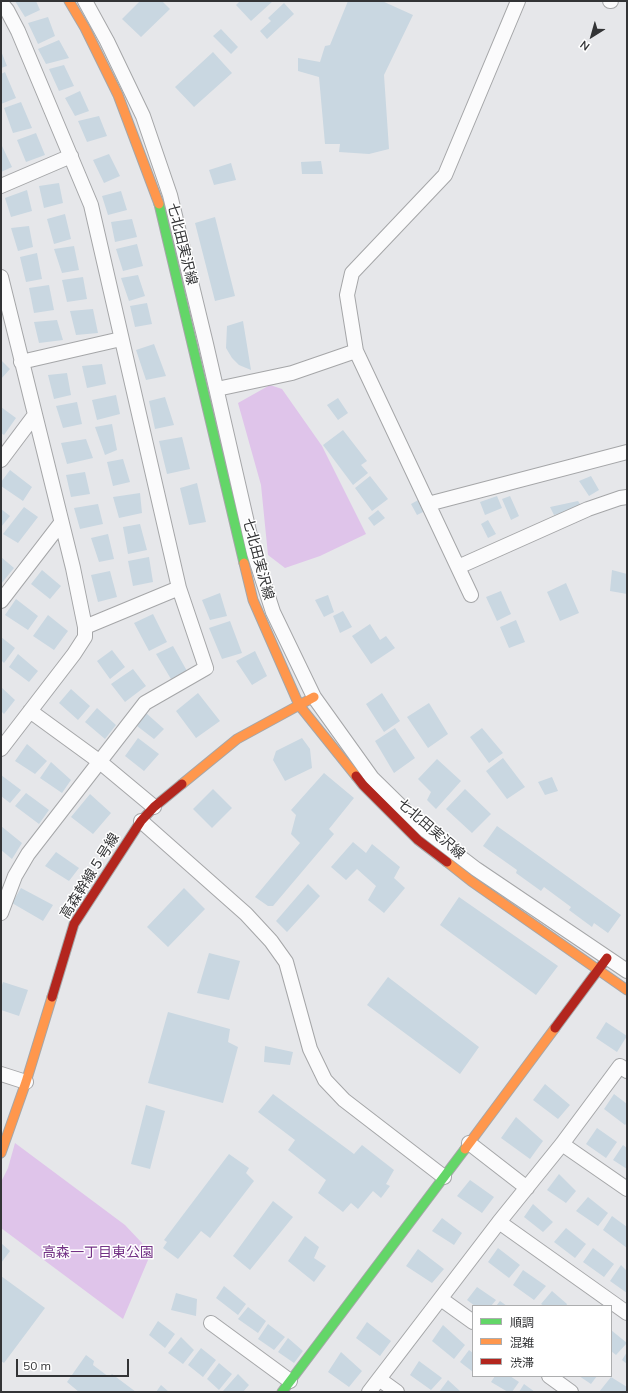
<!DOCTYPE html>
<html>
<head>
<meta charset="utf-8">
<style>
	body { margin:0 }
	#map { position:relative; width:628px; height:1393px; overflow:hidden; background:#e6e7ea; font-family:Mulish,"Noto Sans JP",sans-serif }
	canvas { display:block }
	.frame { position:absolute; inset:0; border:2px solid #333436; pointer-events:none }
	.legend { position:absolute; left:472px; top:1305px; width:140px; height:72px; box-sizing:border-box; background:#fff; border:1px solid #adaeaf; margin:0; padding:5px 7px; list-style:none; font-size:12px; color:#333436 }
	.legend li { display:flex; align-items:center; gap:8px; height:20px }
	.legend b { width:20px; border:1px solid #adaeaf }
	.north { position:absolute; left:572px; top:16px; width:40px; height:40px; -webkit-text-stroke:3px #fff; paint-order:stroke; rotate:217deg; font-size:11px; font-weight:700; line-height:16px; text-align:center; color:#333436 }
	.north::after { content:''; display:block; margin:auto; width:14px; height:18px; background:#333436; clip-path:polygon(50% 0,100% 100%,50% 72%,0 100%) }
	.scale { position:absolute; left:16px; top:1359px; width:113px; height:18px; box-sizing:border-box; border:2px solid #333436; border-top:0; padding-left:5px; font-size:12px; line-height:14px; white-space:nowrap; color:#333436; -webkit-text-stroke:3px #fff; paint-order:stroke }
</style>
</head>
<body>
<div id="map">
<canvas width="628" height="1393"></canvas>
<div class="frame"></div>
<ul class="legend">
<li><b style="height:5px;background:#63d668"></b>順調</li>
<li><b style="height:5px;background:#ff974d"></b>混雑</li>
<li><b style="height:5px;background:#b3261e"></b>渋滞</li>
</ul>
<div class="north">N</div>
<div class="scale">50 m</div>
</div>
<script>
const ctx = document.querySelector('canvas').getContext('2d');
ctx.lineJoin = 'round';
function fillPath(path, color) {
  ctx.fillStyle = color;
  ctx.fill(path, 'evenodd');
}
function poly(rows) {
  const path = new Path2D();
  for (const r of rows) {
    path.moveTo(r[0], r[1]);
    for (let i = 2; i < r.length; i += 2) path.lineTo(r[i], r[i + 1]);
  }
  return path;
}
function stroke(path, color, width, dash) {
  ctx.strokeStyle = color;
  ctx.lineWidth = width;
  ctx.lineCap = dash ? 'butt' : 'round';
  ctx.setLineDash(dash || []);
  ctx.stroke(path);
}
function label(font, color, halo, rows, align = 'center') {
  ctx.font = font + ' Mulish,"Noto Sans JP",sans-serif';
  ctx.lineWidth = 3;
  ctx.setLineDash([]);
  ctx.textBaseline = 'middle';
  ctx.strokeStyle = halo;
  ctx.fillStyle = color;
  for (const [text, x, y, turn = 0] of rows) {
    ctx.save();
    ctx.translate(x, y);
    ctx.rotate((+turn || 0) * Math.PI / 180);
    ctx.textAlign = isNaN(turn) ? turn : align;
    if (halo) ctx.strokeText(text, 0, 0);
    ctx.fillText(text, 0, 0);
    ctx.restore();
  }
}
const green = poly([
	[270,385,282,389,322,446,366,534,320,556,285,568,268,555,261,485,238,403],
	[15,1143,125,1225,142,1243,148,1260,123,1319,1,1228,1,1182,8,1168]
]);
const building = poly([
	[15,1,36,1,40,10,25,17],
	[140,1,162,1,170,9,141,37,122,19],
	[240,1,273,1,251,21,236,5],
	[348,1,382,1,413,15,384,75,389,149,369,154,339,152,340,144,325,144,319,77,298,71,298,58,320,62,325,46,330,45],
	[284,3,294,14,267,39,260,31,271,21,268,18],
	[48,17,55,36,38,44,28,23],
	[221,29,238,47,231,54,213,36],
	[59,40,69,58,46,64,38,49],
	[1,51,7,66,1,68],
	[213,52,232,73,194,107,175,87],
	[64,65,74,86,59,91,49,69],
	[5,72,16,98,1,104,1,74],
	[80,91,89,111,75,116,65,98],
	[21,102,32,128,13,133,4,108],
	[99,116,107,136,87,142,78,121],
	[36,133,45,155,26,162,17,140],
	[2,146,12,167,1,172,1,147],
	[109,154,120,176,104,183,93,160],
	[321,161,323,174,302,174,301,162],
	[231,163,236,180,214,185,209,170],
	[59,183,63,203,44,208,39,186],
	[27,190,32,211,11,217,5,198],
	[121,191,127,210,108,215,102,196],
	[65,214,71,239,54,244,47,219],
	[215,217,235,296,215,301,195,223],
	[132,219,137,237,115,242,111,222],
	[29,226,33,247,18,251,11,228],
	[137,244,143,266,123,271,116,249],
	[74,246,79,270,62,273,54,249],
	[37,253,42,279,26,282,20,257],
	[138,275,145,296,129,301,121,278],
	[83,277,87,299,67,302,62,280],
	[49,285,54,310,34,313,29,288],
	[147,303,152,324,135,327,130,306],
	[93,309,98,333,76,335,70,311],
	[57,320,63,340,39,343,34,322],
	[243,321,251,370,239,365,232,358,226,348,227,326],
	[154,344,166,376,146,380,136,350],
	[1,360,10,369,1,379],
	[102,364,106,384,87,388,82,366],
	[67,373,71,395,54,399,48,375],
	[116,395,120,414,97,420,92,400],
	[165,397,174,425,155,429,149,401],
	[338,398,348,413,338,420,327,405],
	[77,402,82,424,63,428,56,406],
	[1,407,16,418,4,435,1,433],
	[112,424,117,450,105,455,95,427],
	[343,430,367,461,361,465,368,473,353,485,323,445],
	[182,437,190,469,167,474,159,441],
	[86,439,93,458,67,464,61,443],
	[123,459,130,482,113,486,107,462],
	[10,470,32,487,23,501,1,486,1,482],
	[85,472,90,494,71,497,66,475],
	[370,476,388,499,372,511,355,488],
	[591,476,599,490,589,496,579,481],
	[197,483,206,522,189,525,180,488],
	[140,493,142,513,119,518,113,497],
	[497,496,502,508,485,515,480,502],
	[510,496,519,516,511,520,502,499],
	[422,498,427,510,417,515,411,504],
	[578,501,582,507,554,515,550,507],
	[98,504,103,524,80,529,74,508],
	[24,507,38,517,18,543,3,534],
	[1,509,10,516,1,527],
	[378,510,385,518,374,526,368,518],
	[488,520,496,534,488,538,481,524],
	[140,524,147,550,128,554,123,527],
	[108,534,114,559,99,562,91,538],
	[1,557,14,568,1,584],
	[149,557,153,582,133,586,128,561],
	[42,570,61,586,50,599,31,584],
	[612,570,627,574,627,594,610,591],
	[110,571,117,597,98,602,91,575],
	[566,583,579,613,560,621,547,592],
	[501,591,511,614,497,621,486,597],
	[220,593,227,616,210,620,202,600],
	[328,595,334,612,324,617,315,600],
	[16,599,38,616,28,630,5,615],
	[343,611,352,627,340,633,333,616],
	[153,614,167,642,149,651,134,623],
	[48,615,68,631,54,650,33,636],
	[516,620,525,642,509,648,500,627],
	[230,621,242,653,222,659,209,628],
	[370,624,380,640,386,636,395,648,371,664,352,636],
	[1,637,15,648,4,663,1,660],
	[173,646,187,671,171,679,156,654],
	[112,650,125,667,110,679,97,661],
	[255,651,267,676,252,685,236,661],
	[18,654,38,671,29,682,9,667],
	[133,669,146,686,125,702,111,684],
	[1,687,15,700,4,714,1,711],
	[71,689,90,706,78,720,59,703],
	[198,693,220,721,196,738,176,711],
	[382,693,400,721,384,732,366,704],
	[429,703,448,734,428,748,407,717],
	[97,708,116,725,105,739,85,722],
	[146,713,164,729,154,739,137,726],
	[395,728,415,758,394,773,375,741],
	[482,728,503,753,489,763,470,737],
	[138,738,159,754,144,771,125,756],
	[302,738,310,749,312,768,285,781,273,760,276,751],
	[27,744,47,761,35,774,15,761],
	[503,758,525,787,507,799,486,771],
	[437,759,461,781,436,809,427,800,431,792,418,779],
	[51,762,71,780,62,793,40,778],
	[324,773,354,798,329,829,334,834,273,906,268,906,255,897,300,843,291,834,296,815,291,810],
	[1,775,21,790,10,803,1,796],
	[552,777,558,791,545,795,538,782],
	[213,789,232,808,212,828,193,809],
	[465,789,491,814,472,833,446,809],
	[26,793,49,810,39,824,15,806],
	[90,794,111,813,93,834,71,817],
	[1,826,22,843,12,859,1,850],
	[497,826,621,915,608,933,594,923,592,927,569,910,571,907,544,887,541,891,516,873,517,870,483,846],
	[353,842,366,853,372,844,400,867,394,878,405,888,384,913,368,900,376,886,357,869,346,880,331,867],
	[56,852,79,868,69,881,45,866],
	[308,884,320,896,287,932,276,921],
	[21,888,53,905,43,921,12,903],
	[184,888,205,909,168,947,147,927],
	[459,897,558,966,536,995,440,925],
	[209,953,240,961,229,1000,197,993],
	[388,977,479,1047,460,1074,367,1005],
	[3,982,28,990,19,1016,1,1010,1,988],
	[168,1012,230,1029,228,1042,238,1047,223,1103,148,1083],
	[606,1022,627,1036,617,1052,596,1038],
	[265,1046,293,1052,290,1065,264,1062],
	[545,1084,570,1105,558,1119,533,1100],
	[273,1094,354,1154,362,1145,394,1170,386,1184,390,1186,381,1198,373,1191,358,1209,351,1203,343,1212,318,1193,326,1180,288,1150,295,1140,258,1112],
	[614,1094,627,1104,627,1123,625,1125,604,1109],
	[146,1105,165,1111,150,1169,131,1164],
	[516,1117,543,1141,530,1159,501,1138],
	[597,1128,617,1142,606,1158,586,1144],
	[623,1145,627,1148,627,1169,613,1160],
	[229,1154,249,1168,246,1173,254,1181,210,1238,201,1231,178,1259,163,1248,167,1242,164,1240],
	[559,1174,576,1191,566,1203,547,1190],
	[470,1180,494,1197,482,1213,457,1196],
	[588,1197,608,1213,598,1226,576,1211],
	[273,1201,293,1217,250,1270,233,1256],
	[533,1204,553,1222,543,1232,524,1217],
	[612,1216,627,1227,627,1248,603,1230],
	[442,1218,462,1233,454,1245,432,1231],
	[566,1228,586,1244,575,1258,554,1242],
	[305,1236,319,1247,314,1258,326,1266,314,1282,288,1261],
	[1,1243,10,1251,1,1263],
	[498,1248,520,1265,509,1278,488,1262],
	[593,1248,614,1264,604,1277,583,1262],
	[418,1249,444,1269,432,1283,406,1266],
	[621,1265,627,1271,627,1293,610,1281],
	[523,1270,546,1286,534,1300,513,1285],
	[1,1276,45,1308,4,1363,1,1361],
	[224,1286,246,1304,238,1315,216,1298],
	[477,1287,496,1300,491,1306,475,1306,467,1300],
	[552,1291,567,1304,566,1306,544,1306,541,1304],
	[176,1293,197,1299,196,1316,171,1310],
	[500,1301,507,1306,496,1306],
	[248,1307,266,1321,258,1333,238,1319],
	[158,1321,175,1334,165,1348,149,1335],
	[367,1322,391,1341,380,1356,356,1338],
	[268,1324,285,1337,274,1350,258,1339],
	[443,1325,465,1345,454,1359,432,1341],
	[611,1330,627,1343,616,1355,611,1351],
	[181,1337,194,1350,183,1364,168,1353],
	[288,1338,303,1351,294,1363,278,1352],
	[201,1348,216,1360,203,1377,188,1365],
	[469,1350,473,1353,473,1372,460,1362],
	[341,1352,362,1371,349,1387,328,1372],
	[627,1352,627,1364,622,1360],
	[86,1355,94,1361,93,1365,109,1377,112,1374,136,1392,79,1392,67,1382],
	[419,1361,442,1378,431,1390,410,1375],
	[219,1363,232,1374,219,1390,207,1379],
	[238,1374,249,1385,243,1392,225,1392,223,1391],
	[495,1376,510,1376,519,1382,512,1392,508,1392,491,1382],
	[579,1376,597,1376,591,1384],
	[611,1377,627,1387,627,1392,599,1392],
	[448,1380,461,1392,439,1392],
	[524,1384,535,1392,519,1392],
	[161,1385,169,1392,156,1392]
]);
const street = poly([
	[85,1,107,41,143,116,170,195,206,344,254,553,273,612,314,697,372,778,425,830,476,869,627,971],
	[610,1,611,1],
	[1,3,7,10,18,31,91,205,179,588,206,668,145,703,28,854,15,876,1,913],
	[1,186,71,156],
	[1,277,73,568,85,627,85,637,74,654,1,749],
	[21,362,121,339],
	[217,389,292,373,356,351],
	[1,460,34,416],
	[428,504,627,452],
	[458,567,588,509,620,498,627,497],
	[471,595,356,351,347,295,352,273,445,175,518,1],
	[1,601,61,523],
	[85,627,179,588],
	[30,711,100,762,154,807],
	[141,821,246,914,271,941,286,962,310,1049,325,1080,344,1100,444,1177],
	[1,1074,26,1082],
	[469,1143,527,1188],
	[562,1144,627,1189],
	[499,1222,627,1313],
	[441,1299,473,1322],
	[211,1323,290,1381],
	[549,1376,571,1392],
	[379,1379,397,1392],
	[369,1392,499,1222,562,1144,620,1066,627,1071]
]);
const fast = poly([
	[159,204,244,563],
	[282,1392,465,1149]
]);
const slow = poly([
	[69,1,85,28,118,95,159,204],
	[244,563,253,600,299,705,356,776],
	[182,784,237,739,314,697],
	[447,862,471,881,627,990],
	[465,1149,555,1028],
	[1,1153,26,1082,52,997]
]);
const jam = poly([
	[356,776,363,785,418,840,447,862],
	[52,997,74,924,141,821,154,807,182,784],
	[555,1028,607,958]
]);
const streetNames = [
	["七北田実沢線",182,244,76],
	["七北田実沢線",258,559,75],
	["七北田実沢線",431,829,41],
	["高森幹線５号線",90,876,-58]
];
const parkNames = [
	["高森一丁目東公園",98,1253]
];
fillPath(green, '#dfc4ea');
fillPath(building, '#c9d7e1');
stroke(street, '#a5a6a8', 16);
stroke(fast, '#a5a6a8', 11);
stroke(slow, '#a5a6a8', 11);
stroke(jam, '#a5a6a8', 11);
stroke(street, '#fbfbfc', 14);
stroke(fast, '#63d668', 9);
stroke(slow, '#ff974d', 9);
stroke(jam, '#b3261e', 9);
label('14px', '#333436', '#fff', streetNames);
label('14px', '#733286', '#fff', parkNames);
</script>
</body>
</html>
